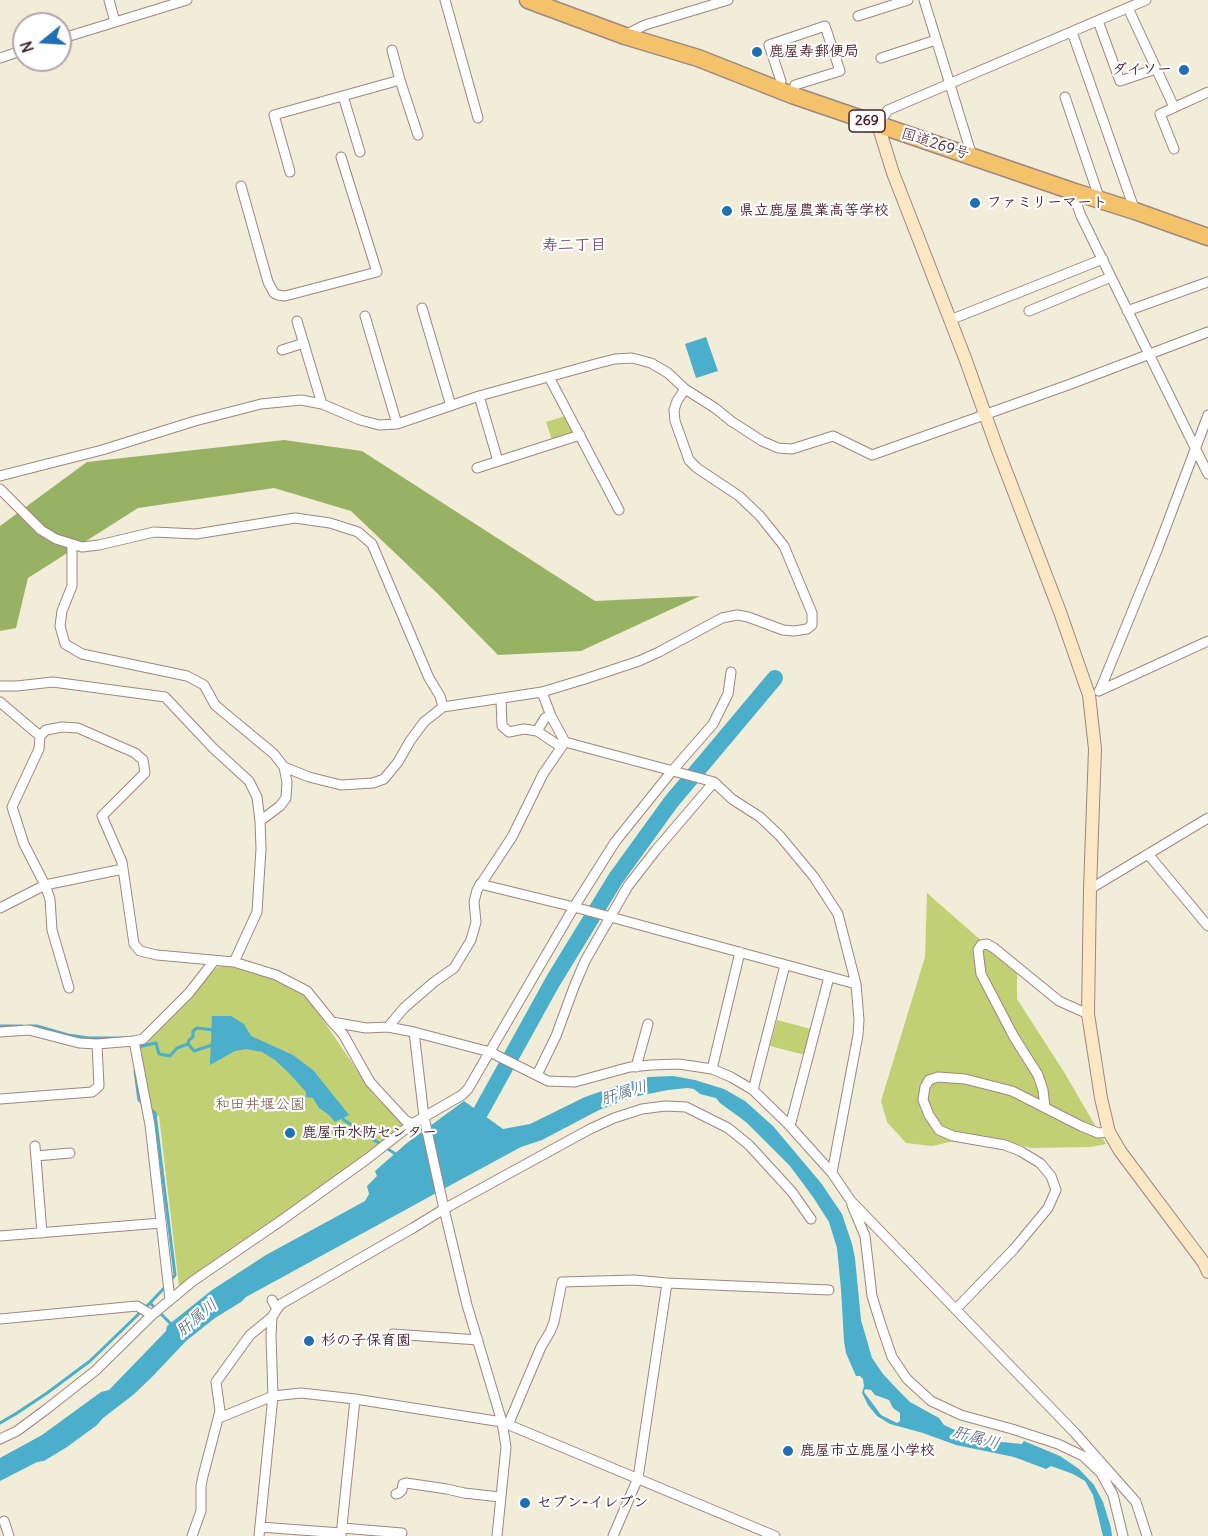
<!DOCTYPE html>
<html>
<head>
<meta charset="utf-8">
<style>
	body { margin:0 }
	#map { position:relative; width:1208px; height:1536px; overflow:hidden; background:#f1edd8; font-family:Delius,sans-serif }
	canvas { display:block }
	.north { position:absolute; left:12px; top:12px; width:60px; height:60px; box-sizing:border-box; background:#fff; border:2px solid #b7a5aa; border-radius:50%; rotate:252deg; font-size:16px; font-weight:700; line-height:24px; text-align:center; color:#4a1f2b }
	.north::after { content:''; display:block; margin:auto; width:21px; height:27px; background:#1f6fb2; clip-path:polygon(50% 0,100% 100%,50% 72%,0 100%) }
</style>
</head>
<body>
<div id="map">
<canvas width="1208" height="1536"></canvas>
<div class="north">N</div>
</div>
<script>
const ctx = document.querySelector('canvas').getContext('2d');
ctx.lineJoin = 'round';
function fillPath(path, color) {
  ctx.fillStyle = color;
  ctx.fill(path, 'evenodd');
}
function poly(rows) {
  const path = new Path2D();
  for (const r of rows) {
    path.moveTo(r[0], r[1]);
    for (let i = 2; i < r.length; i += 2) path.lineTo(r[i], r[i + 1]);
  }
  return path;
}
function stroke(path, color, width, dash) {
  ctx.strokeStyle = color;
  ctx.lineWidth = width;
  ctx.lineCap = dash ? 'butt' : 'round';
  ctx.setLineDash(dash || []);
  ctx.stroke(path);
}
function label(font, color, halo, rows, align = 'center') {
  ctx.font = font + ' Delius,"Klee One",sans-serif';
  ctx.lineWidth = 4.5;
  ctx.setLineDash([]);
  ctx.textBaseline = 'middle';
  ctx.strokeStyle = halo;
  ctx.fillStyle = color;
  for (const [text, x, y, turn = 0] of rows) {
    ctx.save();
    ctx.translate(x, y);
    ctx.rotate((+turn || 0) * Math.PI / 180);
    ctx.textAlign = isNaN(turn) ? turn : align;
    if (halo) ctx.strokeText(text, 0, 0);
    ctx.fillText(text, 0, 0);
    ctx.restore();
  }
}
const green = poly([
	[565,416,573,433,552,440,546,422],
	[927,893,1017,972,1017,999,1064,1072,1106,1144,1090,1147,1031,1148,981,1135,932,1146,906,1143,887,1122,881,1101,925,957],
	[228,965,271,977,306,995,374,1095,405,1125,294,1207,194,1274,179,1286,159,1116,151,1118,140,1048,189,1000,213,970,218,967],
	[777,1020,811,1029,805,1055,770,1046]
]);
const forest = poly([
	[284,440,362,451,595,601,700,596,581,651,498,655,437,593,351,511,274,488,138,508,28,578,16,628,0,631,0,526,87,462]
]);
const water = poly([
	[706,337,718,371,696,378,685,344],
	[212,1016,231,1016,244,1024,251,1036,293,1055,314,1071,349,1115,335,1122,329,1115,319,1108,313,1098,306,1097,306,1092,289,1073,275,1060,262,1052,246,1049,235,1051,210,1065],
	[673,1076,695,1080,724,1089,745,1101,773,1126,821,1183,842,1214,852,1244,855,1258,861,1320,872,1358,883,1374,899,1391,910,1402,939,1418,944,1425,961,1433,992,1441,1022,1444,1024,1441,1060,1456,1079,1469,1094,1485,1103,1502,1111,1528,1112,1536,1103,1536,1093,1495,1085,1481,1073,1474,1051,1466,1046,1469,1014,1457,956,1445,923,1433,890,1424,877,1416,868,1405,862,1393,864,1386,863,1379,860,1376,856,1376,846,1353,844,1341,841,1289,837,1248,829,1222,813,1197,790,1166,746,1122,720,1103,716,1098,700,1094,694,1089,687,1088,668,1090,633,1097,599,1110,542,1140,521,1147,460,1180,246,1297,241,1302,215,1318,186,1341,151,1378,133,1395,103,1418,97,1425,67,1447,44,1461,37,1462,0,1481,0,1458,42,1435,101,1392,109,1390,166,1331,167,1326,212,1290,266,1255,365,1201,369,1194,367,1186,377,1176,375,1171,407,1143,464,1101,503,1129,530,1124,585,1097,622,1084,649,1077],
	[865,1389,871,1390,875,1395,889,1400,893,1408,900,1413,900,1421,897,1423,881,1415,864,1392]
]);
const stream = poly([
	[0,1026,22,1026],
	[29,1026,37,1026,68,1035,89,1038,126,1038],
	[188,1044,189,1040,193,1037,193,1031,197,1028,214,1030],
	[138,1047,156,1043,159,1054,170,1056,177,1048,188,1044,194,1051,212,1045],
	[135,1071,139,1100,144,1104],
	[149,1108,155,1113,175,1275,170,1281],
	[341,1116,344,1120,397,1155],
	[166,1286,150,1303,171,1324],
	[0,1423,17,1413,47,1393,90,1361,150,1303]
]);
const river = poly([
	[469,1133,553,981,616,878,671,802,775,678]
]);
const street = poly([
	[109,0,115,22],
	[445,0,478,118],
	[924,0,972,156],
	[1128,8,1174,107],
	[858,16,908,0],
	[1098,21,1120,81,1156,69],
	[1072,32,1135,211],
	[625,35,645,25,728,0],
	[60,39,187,0],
	[392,50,400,80],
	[0,58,24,50],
	[881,58,936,40],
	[778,90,781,81,769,45,825,26,840,71,795,85,792,95],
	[343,96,360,152],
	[1065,97,1100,200],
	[878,125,888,110,1146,0],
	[1174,149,1160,114,1208,92],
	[290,172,274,115,400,80,418,135],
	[241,186,268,282,274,293,278,295,285,296,377,272,341,157],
	[1075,192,1075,199,1081,216,1208,474],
	[422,308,451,406],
	[1029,311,1111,277],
	[1127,311,1208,282],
	[365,316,397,424],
	[950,320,1103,259],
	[297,321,322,404],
	[282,350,304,343],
	[549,377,619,510],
	[479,396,498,461],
	[477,468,580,435],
	[0,476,102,450,195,421,261,404,301,400,322,404,360,420,379,425,397,424,479,396,599,363,615,359,632,358,651,363,668,373,685,389,715,408,731,421,762,441,778,448,792,449,833,436,872,455,1068,385,1208,332],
	[0,489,41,530,56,539,82,547,99,545,154,532,196,534,295,518,330,523,358,532,372,544,429,678,440,696,443,707],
	[72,544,72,586,62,611,60,626,65,644,82,654,187,676,204,685,215,705,274,754,284,767,287,782,286,798,280,806,260,821],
	[0,686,17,686,53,682,165,697,213,748,249,781,257,797,260,821,261,849,257,912,234,962],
	[1100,690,1158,548,1208,415],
	[1099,691,1208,641],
	[542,692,551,716,565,742,714,782,732,799,760,817,780,836,814,877,838,914,856,984,859,1020,858,1035,832,1173],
	[501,699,502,726,509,732,524,729,537,731,561,747],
	[0,702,40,736],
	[537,731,545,718,551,716],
	[284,767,309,777,341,785,373,783,384,779,398,762,410,741,424,722,443,707,542,692,585,679,639,661,659,652,722,618,737,615,748,617,783,630,794,631,807,629,812,625,812,613,784,546,760,516,739,496,697,468,689,460,675,421,674,410,677,401,685,389],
	[1148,854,1208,926],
	[480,884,574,907,856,984],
	[1090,889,1208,818],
	[0,908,45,885,123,869],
	[69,988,52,930,50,899,45,885,24,844,12,807,39,749,40,736,46,730,62,727,78,728,135,753,143,760,145,773,102,816,122,862,134,944,140,951,157,955,234,962,276,975,307,991,332,1022,366,1028,388,1027,414,1032,490,1052,548,1081,575,1082,630,1067,651,1065,679,1064,712,1069,731,1077,753,1090,788,1124,832,1173,851,1201,1075,1433,1136,1502,1147,1536],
	[332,1022,343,1034,370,1082,405,1120,412,1124],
	[388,1027,404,1008,434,982,454,968,471,940,476,922,474,902,477,890,512,837,543,774,565,742],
	[0,1032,29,1030,79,1043,97,1044,134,1041,143,1039,189,993,214,961],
	[414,1032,424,1117,444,1209,467,1305,502,1422,506,1447,497,1536],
	[134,1041,150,1125,170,1300],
	[636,1067,648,1024],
	[712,1069,740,952],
	[537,1075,556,1036,574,987,585,961,628,886,656,850,714,782],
	[753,1090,785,965],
	[0,1099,92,1092,99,1086,97,1044],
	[1045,1107,1043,1090,1038,1075,1014,1037,981,974,978,950,981,945,987,944,994,948,1059,1001,1088,1014],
	[790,1126,829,977],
	[35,1146,42,1233],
	[36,1156,70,1153],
	[852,1205,865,1236,872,1296,881,1325,892,1357,907,1379,931,1401,961,1415,1012,1429,1058,1444,1083,1456,1101,1473,1113,1495,1123,1536],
	[0,1236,161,1223],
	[277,1309,281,1304,413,1228,444,1209,590,1129,614,1118,642,1109,665,1106,686,1107,728,1128,749,1145,792,1192,811,1219],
	[956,1309,1014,1249,1048,1208,1056,1190,1051,1176,1040,1163,1020,1151,1005,1145,953,1136,939,1130,929,1115,923,1100,925,1087,929,1080,938,1077,965,1079,1012,1091,1081,1126,1098,1133,1109,1132],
	[0,1319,137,1306,152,1315],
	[393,1334,478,1340],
	[219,1418,273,1396,301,1393,355,1399,502,1422,775,1536],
	[508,1425,541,1347,550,1332,554,1322,562,1282,634,1280,667,1283,829,1290],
	[0,1439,17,1431,48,1408,95,1371,152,1315,193,1281,282,1220,367,1159,412,1124,462,1095,468,1089,574,907,615,842,672,771,713,724,728,694,731,672],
	[396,1494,399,1493,402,1490,403,1484,406,1483,447,1489,464,1493,500,1497],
	[4,1521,9,1536],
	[260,1527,341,1533],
	[342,1528,402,1533],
	[192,1536,201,1511,201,1486,203,1476,220,1411,216,1382,250,1335,272,1317],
	[259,1536,273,1396,271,1336,272,1317,277,1309,272,1300],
	[341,1536,355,1399],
	[613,1536,638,1478,667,1283]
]);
const secondary = poly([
	[878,125,893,173,965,358,996,445,1060,612,1089,695,1095,749,1090,889,1088,1014,1101,1098,1109,1132,1120,1151,1204,1263,1208,1272]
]);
const highway = poly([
	[528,0,625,36,698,58,792,95,1075,192,1135,211,1208,237]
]);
const markers = [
	[757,52,6,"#1f6fb2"],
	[1184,70,6,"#1f6fb2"],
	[975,203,6,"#1f6fb2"],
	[727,211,6,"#1f6fb2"],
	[290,1133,6,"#1f6fb2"],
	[309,1341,6,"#1f6fb2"],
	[788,1451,6,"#1f6fb2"],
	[525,1503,6,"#1f6fb2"]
];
const shields = [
	[867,121,36]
];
const shieldNames = [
	["269",867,121]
];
const poiNames = [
	["鹿屋寿郵便局",769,52],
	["ダイソー",1172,70,"right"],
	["ファミリーマート",987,203],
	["県立鹿屋農業高等学校",739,211],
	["鹿屋市水防センター",302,1133],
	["杉の子保育園",321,1341],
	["鹿屋市立鹿屋小学校",800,1451],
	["セブン-イレブン",537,1503]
];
const streetNames = [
	["国道269号",935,144,18]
];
const parkNames = [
	["和田井堰公園",260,1105]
];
const neighbourhoodNames = [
	["寿二丁目",574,245]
];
const waterNames = [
	["肝属川",624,1093,-17],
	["肝属川",197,1318,-40],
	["肝属川",976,1438,16]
];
fillPath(green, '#c1d072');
fillPath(forest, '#98b264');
fillPath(water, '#4baeca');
stroke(stream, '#4baeca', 3);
stroke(river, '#4baeca', 16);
stroke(street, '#9e8682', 11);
stroke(secondary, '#9e8682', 14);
stroke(highway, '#9e8682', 19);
stroke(street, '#fff', 9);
stroke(secondary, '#fae7c3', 12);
stroke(highway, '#f3c26a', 16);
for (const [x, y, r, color] of markers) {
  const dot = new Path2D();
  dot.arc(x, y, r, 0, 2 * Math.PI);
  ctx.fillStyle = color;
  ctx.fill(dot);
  stroke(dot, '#fff', 2);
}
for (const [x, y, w] of shields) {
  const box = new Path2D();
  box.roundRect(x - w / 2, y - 11, w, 22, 4.5);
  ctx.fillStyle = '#fff';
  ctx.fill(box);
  stroke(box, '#4a1f2b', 1.5);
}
label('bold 14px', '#4a1f2b', null, shieldNames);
label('bold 15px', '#4a1f2b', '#fff', poiNames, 'left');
label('15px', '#4a1f2b', '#fff', streetNames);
label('15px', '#6e5440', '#fff', parkNames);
label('bold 16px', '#775571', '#fff', neighbourhoodNames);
label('italic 16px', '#4a5f73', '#fff', waterNames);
</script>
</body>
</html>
